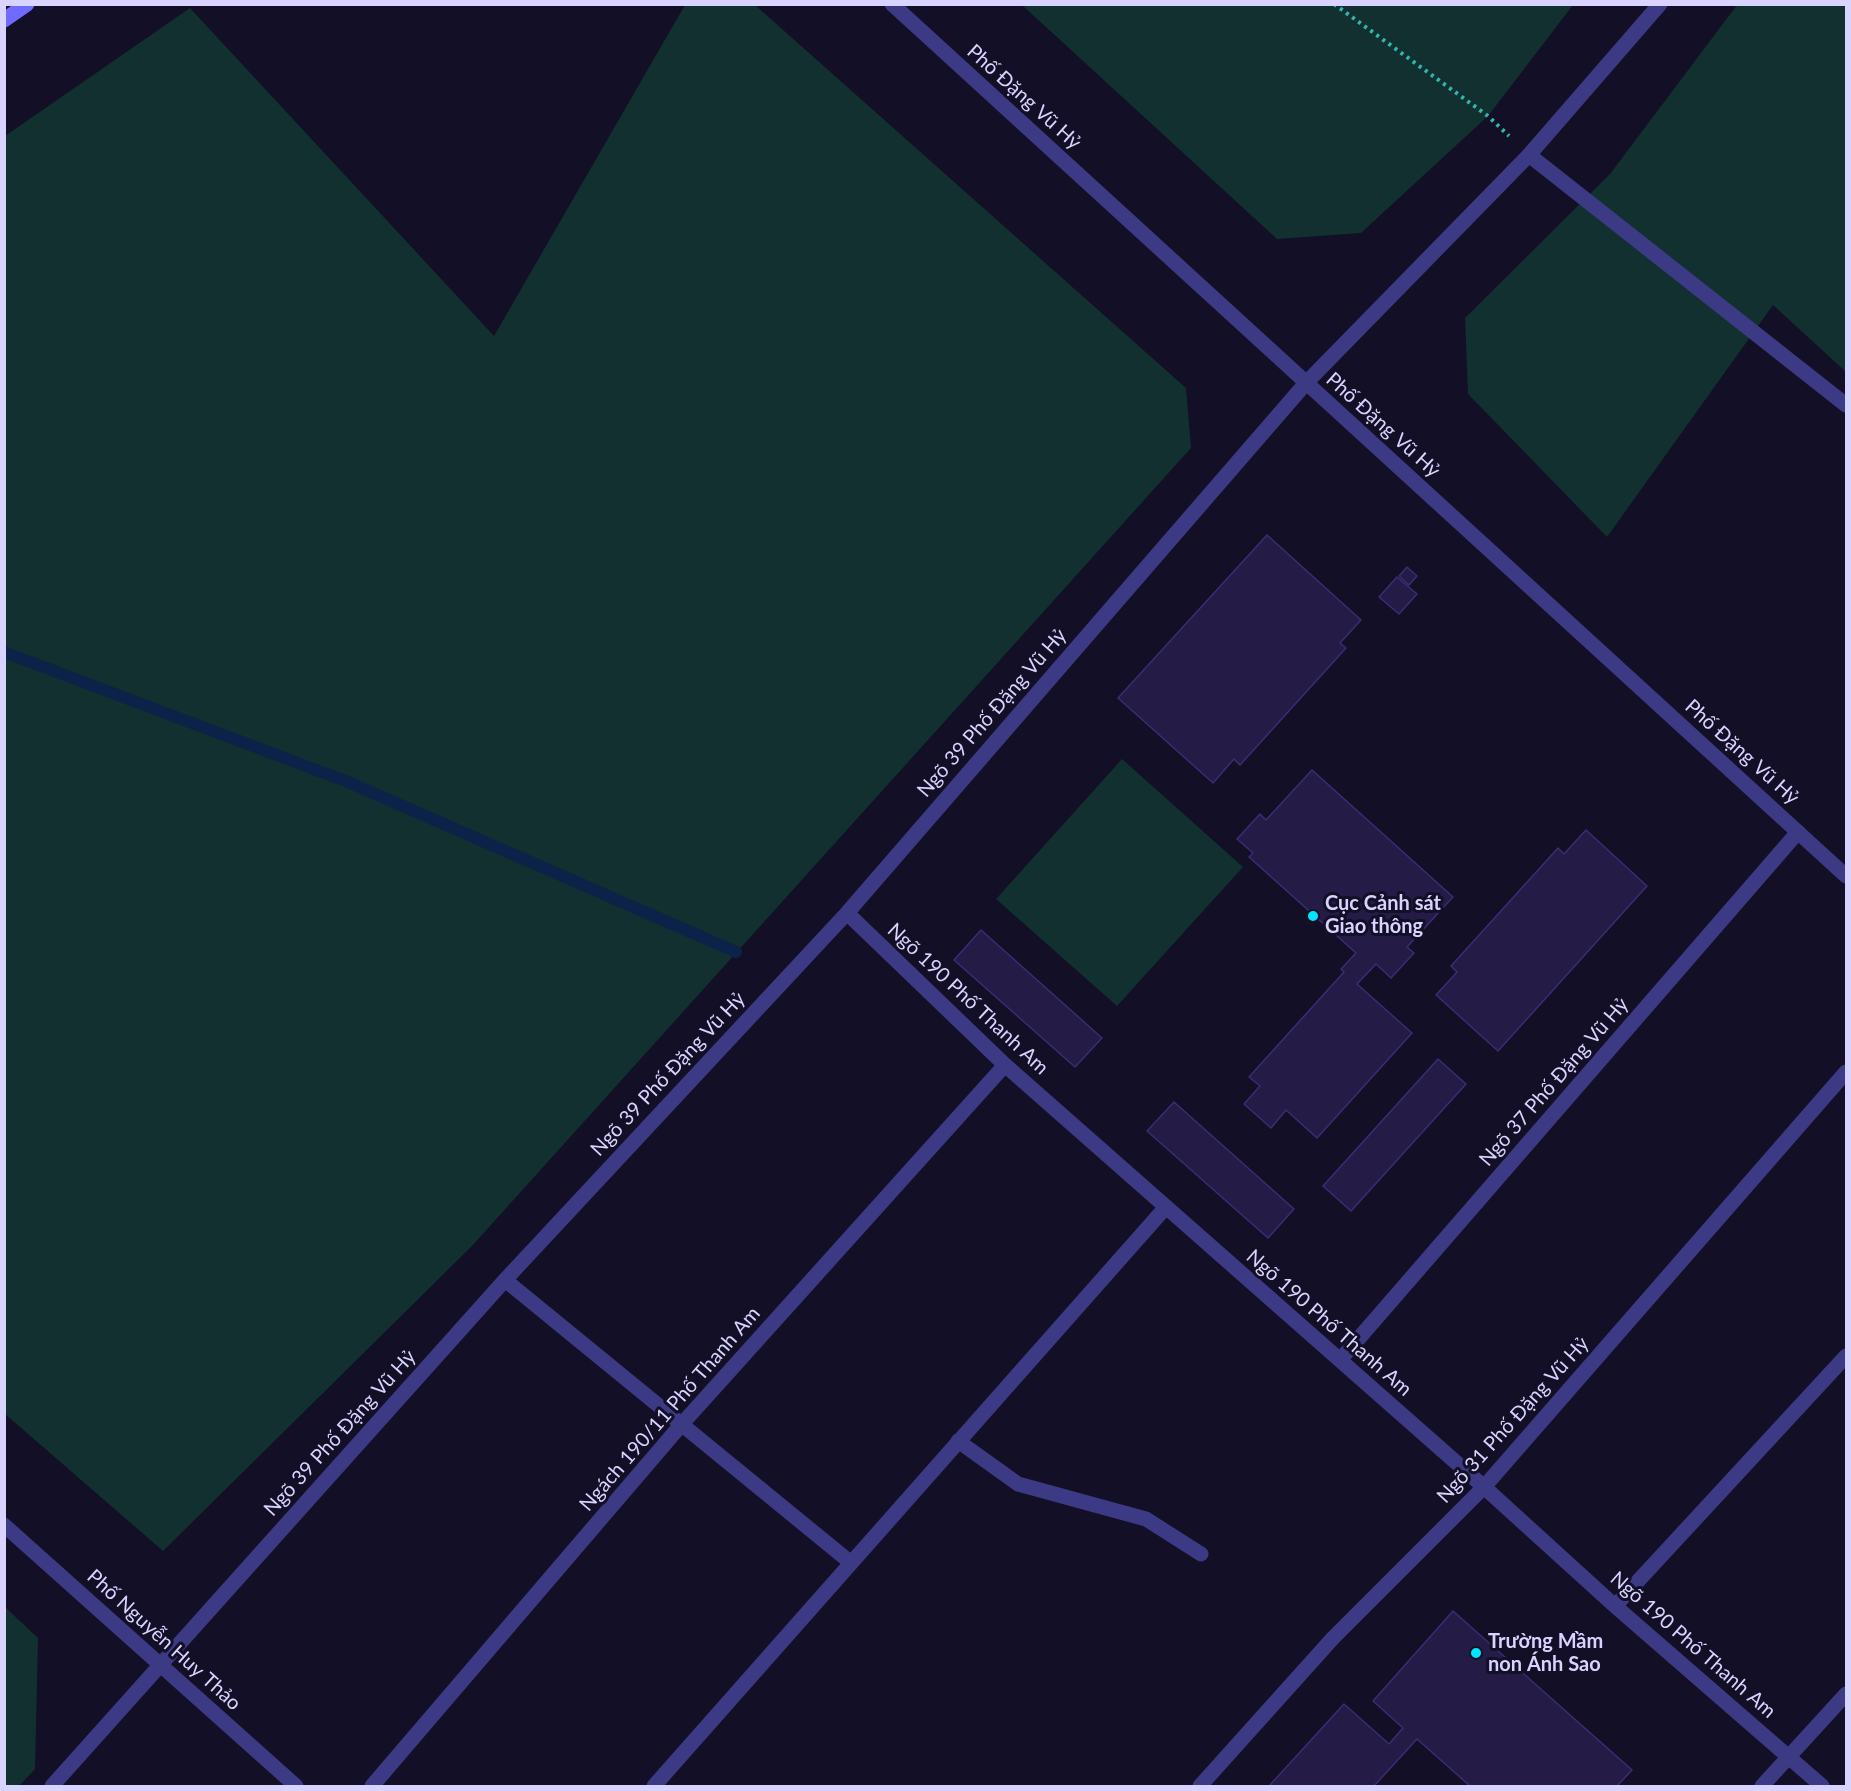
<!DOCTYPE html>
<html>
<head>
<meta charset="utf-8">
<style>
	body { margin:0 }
	#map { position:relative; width:1851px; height:1791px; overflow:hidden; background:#130f26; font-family:Lato,sans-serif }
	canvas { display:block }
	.frame { position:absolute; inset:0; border:6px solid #d9d4ff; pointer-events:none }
</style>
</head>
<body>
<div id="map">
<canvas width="1851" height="1791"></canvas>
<div class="frame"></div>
</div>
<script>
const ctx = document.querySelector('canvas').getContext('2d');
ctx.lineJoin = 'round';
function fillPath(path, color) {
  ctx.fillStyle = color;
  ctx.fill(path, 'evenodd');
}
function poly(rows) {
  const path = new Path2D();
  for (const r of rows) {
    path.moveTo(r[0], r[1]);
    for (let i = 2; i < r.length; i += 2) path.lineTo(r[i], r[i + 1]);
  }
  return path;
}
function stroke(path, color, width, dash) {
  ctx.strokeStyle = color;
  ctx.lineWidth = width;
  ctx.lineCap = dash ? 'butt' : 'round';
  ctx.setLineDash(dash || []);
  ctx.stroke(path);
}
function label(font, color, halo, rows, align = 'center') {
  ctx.font = font + ' Lato,sans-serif';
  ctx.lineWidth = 6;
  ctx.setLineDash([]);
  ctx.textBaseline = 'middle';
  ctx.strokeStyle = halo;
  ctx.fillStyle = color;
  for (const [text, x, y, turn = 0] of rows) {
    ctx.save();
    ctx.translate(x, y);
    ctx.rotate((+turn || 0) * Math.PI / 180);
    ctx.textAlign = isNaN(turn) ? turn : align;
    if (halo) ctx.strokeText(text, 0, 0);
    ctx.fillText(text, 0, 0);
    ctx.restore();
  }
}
const green = poly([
	[685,5,755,5,1186,388,1191,448,472,1246,163,1551,5,1414,5,136,190,8,494,336],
	[1022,5,1573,5,1488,116,1361,233,1277,239],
	[1737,5,1846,5,1846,372,1773,305,1607,537,1468,394,1465,318,1610,174],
	[1122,759,1243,867,1117,1006,996,899],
	[5,1607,38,1638,35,1769,19,1786,5,1786]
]);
const stream = poly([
	[4,652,348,782,736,952]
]);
const building = poly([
	[1267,535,1361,620,1340,643,1346,648,1240,765,1234,759,1213,783,1118,698,1267,535],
	[1407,567,1417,576,1409,585,1399,576,1407,567],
	[1397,577,1417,594,1399,614,1379,597,1397,577],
	[1312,770,1453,897,1407,947,1414,953,1391,978,1376,964,1357,984,1412,1033,1317,1138,1286,1110,1271,1128,1244,1104,1260,1086,1249,1077,1344,972,1341,969,1356,953,1249,857,1253,853,1237,839,1260,814,1266,820,1312,770],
	[1586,830,1647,886,1498,1051,1436,995,1457,972,1451,966,1558,848,1564,854,1586,830],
	[981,930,1102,1038,1075,1067,954,960,981,930],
	[1438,1059,1466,1084,1351,1211,1323,1186,1438,1059],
	[1174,1102,1294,1209,1268,1238,1147,1131,1174,1102],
	[1453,1611,1632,1770,1617,1786,1470,1786,1417,1739,1374,1786,1269,1786,1344,1704,1389,1744,1403,1728,1373,1701,1453,1611]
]);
const path = poly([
	[1334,4,1488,116,1509,136]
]);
const service = poly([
	[1529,155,1846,405],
	[958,1441,1018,1484,1146,1519,1201,1554]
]);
const minor = poly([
	[847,913,1005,1065,1484,1487,1615,1606,1822,1786],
	[505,1280,850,1562],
	[1340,1360,1798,832],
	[1615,1606,1846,1356],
	[52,1786,505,1280,847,913,1306,383,1529,155,1660,4],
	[372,1786,681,1425,1005,1065],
	[654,1786,1166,1207],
	[1200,1786,1333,1638,1484,1487,1846,1072]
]);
const tertiary = poly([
	[892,4,1846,876],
	[4,1525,296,1786],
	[1762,1786,1846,1694]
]);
const secondary = poly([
	[4,20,27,4]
]);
const markers = [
	[1313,916,6,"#00e5ff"],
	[1476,1653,6,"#00e5ff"]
];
const streetNames = [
	["Phố Đặng Vũ Hỷ",1024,97,42],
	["Phố Đặng Vũ Hỷ",1383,425,42],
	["Ngõ 39 Phố Đặng Vũ Hỷ",992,713,-49],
	["Phố Đặng Vũ Hỷ",1742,752,42],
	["Ngõ 190 Phố Thanh Am",968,999,43],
	["Ngõ 39 Phố Đặng Vũ Hỷ",668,1074,-47],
	["Ngõ 37 Phố Đặng Vũ Hỷ",1554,1082,-49],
	["Ngõ 190 Phố Thanh Am",1329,1323,41],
	["Ngách 190/11 Phố Thanh Am",670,1409,-49],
	["Ngõ 31 Phố Đặng Vũ Hỷ",1513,1420,-48],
	["Ngõ 39 Phố Đặng Vũ Hỷ",340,1433,-48],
	["Phố Nguyễn Huy Thảo",164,1640,42],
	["Ngõ 190 Phố Thanh Am",1693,1645,41]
];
const poiNames = [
	["Cục Cảnh sát",1325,904],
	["Giao thông",1325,927],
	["Trường Mầm",1488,1642],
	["non Ánh Sao",1488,1665]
];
fillPath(green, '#12302f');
stroke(stream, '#0c2248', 12);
fillPath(building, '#241b47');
stroke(building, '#3b2d73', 1.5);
stroke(path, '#2fb8b0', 4, [3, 4.5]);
stroke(service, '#3d3a85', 15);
stroke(minor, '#3d3a85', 15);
stroke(tertiary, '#3d3a85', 15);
stroke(secondary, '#6f6bff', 15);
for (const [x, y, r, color] of markers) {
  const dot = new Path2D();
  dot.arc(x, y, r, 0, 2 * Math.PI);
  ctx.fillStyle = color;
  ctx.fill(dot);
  stroke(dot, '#130f26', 2);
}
label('20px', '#d9d4ff', '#130f26', streetNames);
label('bold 20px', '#d9d4ff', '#130f26', poiNames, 'left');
</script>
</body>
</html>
